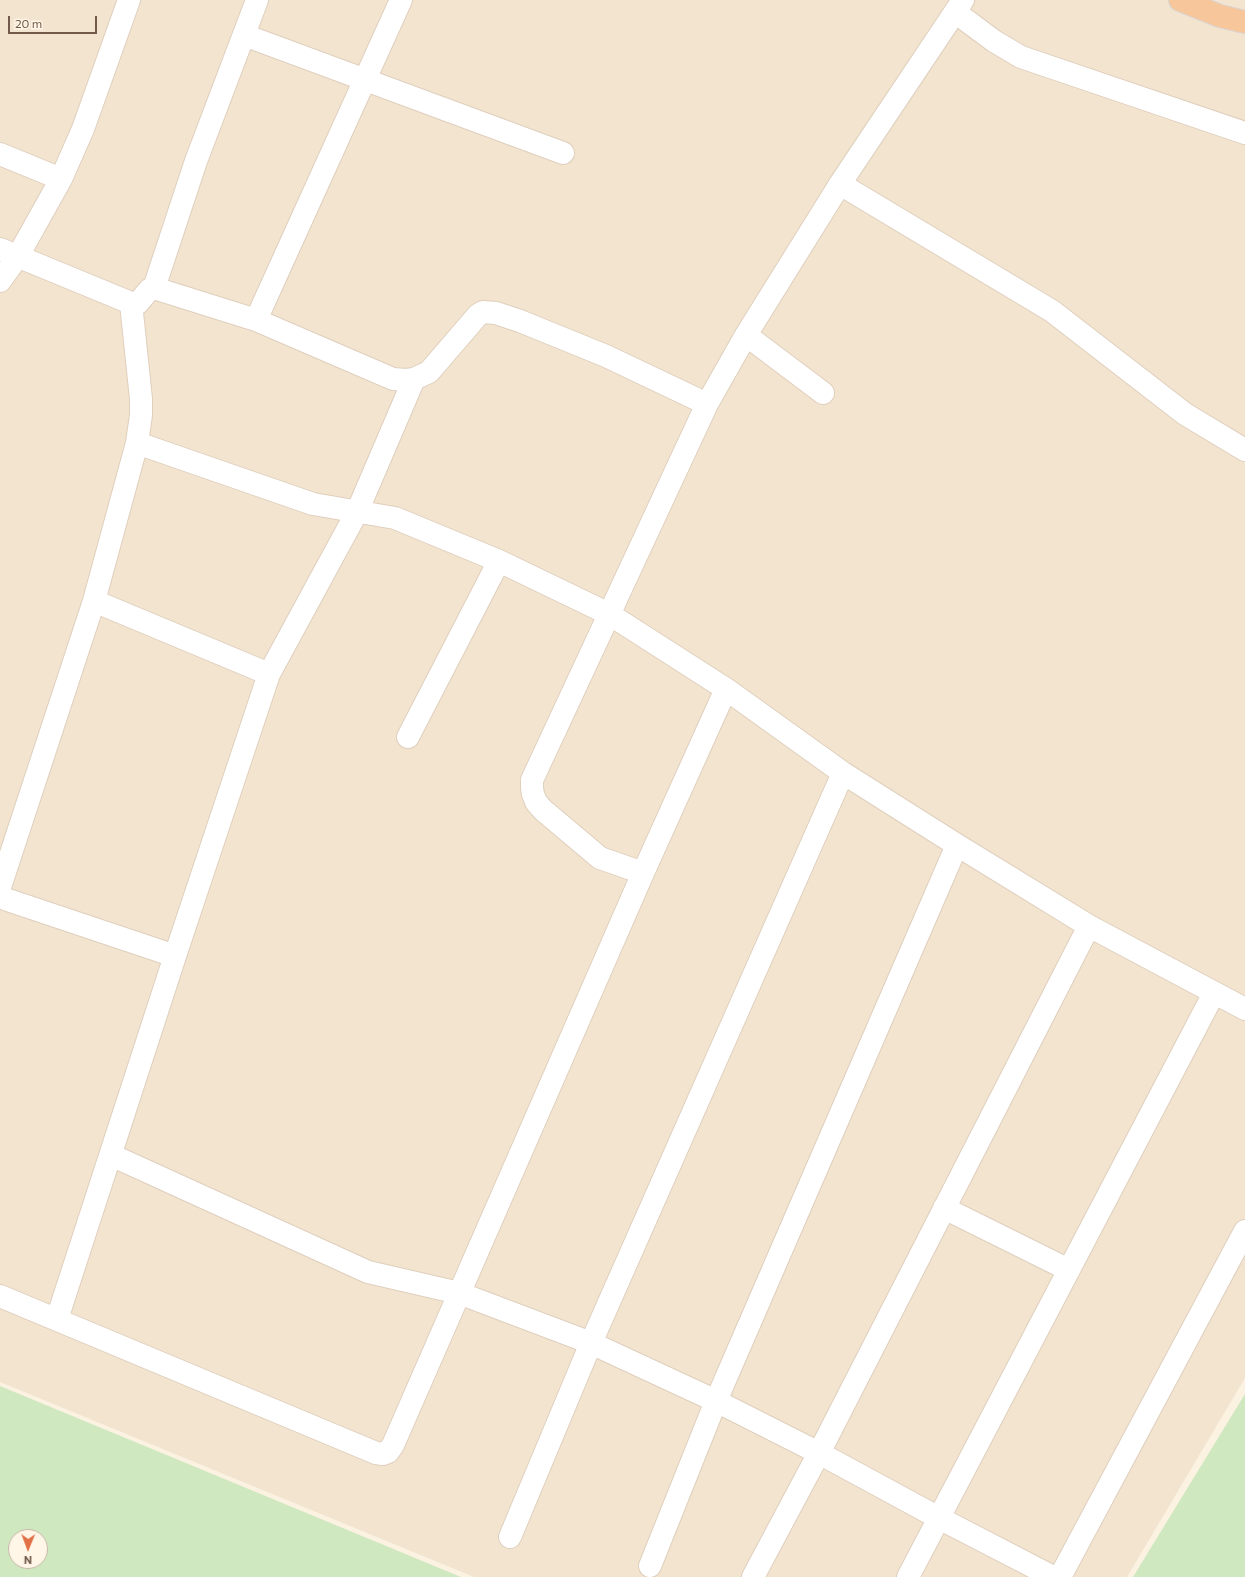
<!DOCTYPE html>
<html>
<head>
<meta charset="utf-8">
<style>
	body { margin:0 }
	#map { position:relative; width:1245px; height:1577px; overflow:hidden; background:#fbf2e1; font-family:Commissioner,sans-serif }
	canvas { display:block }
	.north { position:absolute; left:8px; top:1529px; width:40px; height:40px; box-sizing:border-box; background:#fff6e7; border:1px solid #c7b7a8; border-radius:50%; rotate:181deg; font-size:11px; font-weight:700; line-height:16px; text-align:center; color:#725949 }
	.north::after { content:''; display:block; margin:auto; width:14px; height:18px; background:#e37148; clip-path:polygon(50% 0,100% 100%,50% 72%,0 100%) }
	.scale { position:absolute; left:8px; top:16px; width:89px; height:18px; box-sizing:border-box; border:2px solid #725949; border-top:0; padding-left:5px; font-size:12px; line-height:14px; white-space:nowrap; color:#725949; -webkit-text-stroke:3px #fff6e7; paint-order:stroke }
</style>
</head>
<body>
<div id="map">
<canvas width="1245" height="1577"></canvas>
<div class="north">N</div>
<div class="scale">20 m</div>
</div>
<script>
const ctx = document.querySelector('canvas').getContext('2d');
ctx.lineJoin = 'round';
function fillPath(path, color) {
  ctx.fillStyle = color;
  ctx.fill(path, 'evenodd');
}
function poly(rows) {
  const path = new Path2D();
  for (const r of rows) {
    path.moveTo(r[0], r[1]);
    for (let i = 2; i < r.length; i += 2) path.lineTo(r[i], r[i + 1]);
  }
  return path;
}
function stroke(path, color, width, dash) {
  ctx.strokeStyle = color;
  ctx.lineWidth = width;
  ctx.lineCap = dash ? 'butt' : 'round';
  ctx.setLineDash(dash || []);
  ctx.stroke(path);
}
const residential = poly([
	[0,0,1245,0,1245,1378,1127,1577,474,1577,0,1382]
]);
const green = poly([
	[0,1386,461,1577,0,1577],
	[16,1537,40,1537,40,1561,16,1561],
	[1245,1394,1245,1577,1133,1577]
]);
const minor = poly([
	[955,12,994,41,1021,57,1245,133],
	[244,35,563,153],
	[0,154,61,179],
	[840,184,1052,311,1185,414,1245,450],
	[0,249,131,303,138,303,149,290,154,288,256,320,393,379,406,380,414,379,429,372,478,315,483,312,496,313,520,321,606,356,707,404],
	[0,281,18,256,61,179,83,129,129,0],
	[154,288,196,161,257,0],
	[256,320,401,0],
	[746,335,823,393],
	[137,443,313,504,395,518,499,561,609,614,726,689,843,773,957,845,1089,926,1245,1009],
	[94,601,269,674],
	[408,737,499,561],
	[643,873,600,858,543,810,536,802,533,794,532,788,532,780,707,404,746,335,840,184,963,0],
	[0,887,94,601,137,443,141,415,141,399,131,303],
	[0,895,5,899,175,956],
	[111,1155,368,1272,459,1293,591,1343,716,1401,819,1453,939,1518,1053,1577],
	[944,1208,1069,1270],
	[0,1296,376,1453,383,1454,388,1452,393,1445,643,873,726,689],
	[57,1319,175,956,269,674,357,512,414,379],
	[510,1537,591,1343,843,773],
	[650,1566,716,1401,957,845],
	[753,1577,819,1453,1089,926],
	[908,1577,1214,993],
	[1060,1577,1245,1231]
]);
const trunk = poly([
	[1180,0,1220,16,1245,22]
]);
fillPath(residential, '#f3e4d0');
fillPath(green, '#cfe8c0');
stroke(minor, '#dfcfbd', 24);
stroke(trunk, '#dad4d0', 24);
stroke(minor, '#fff', 22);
stroke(trunk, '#f7c69a', 22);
</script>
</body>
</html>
